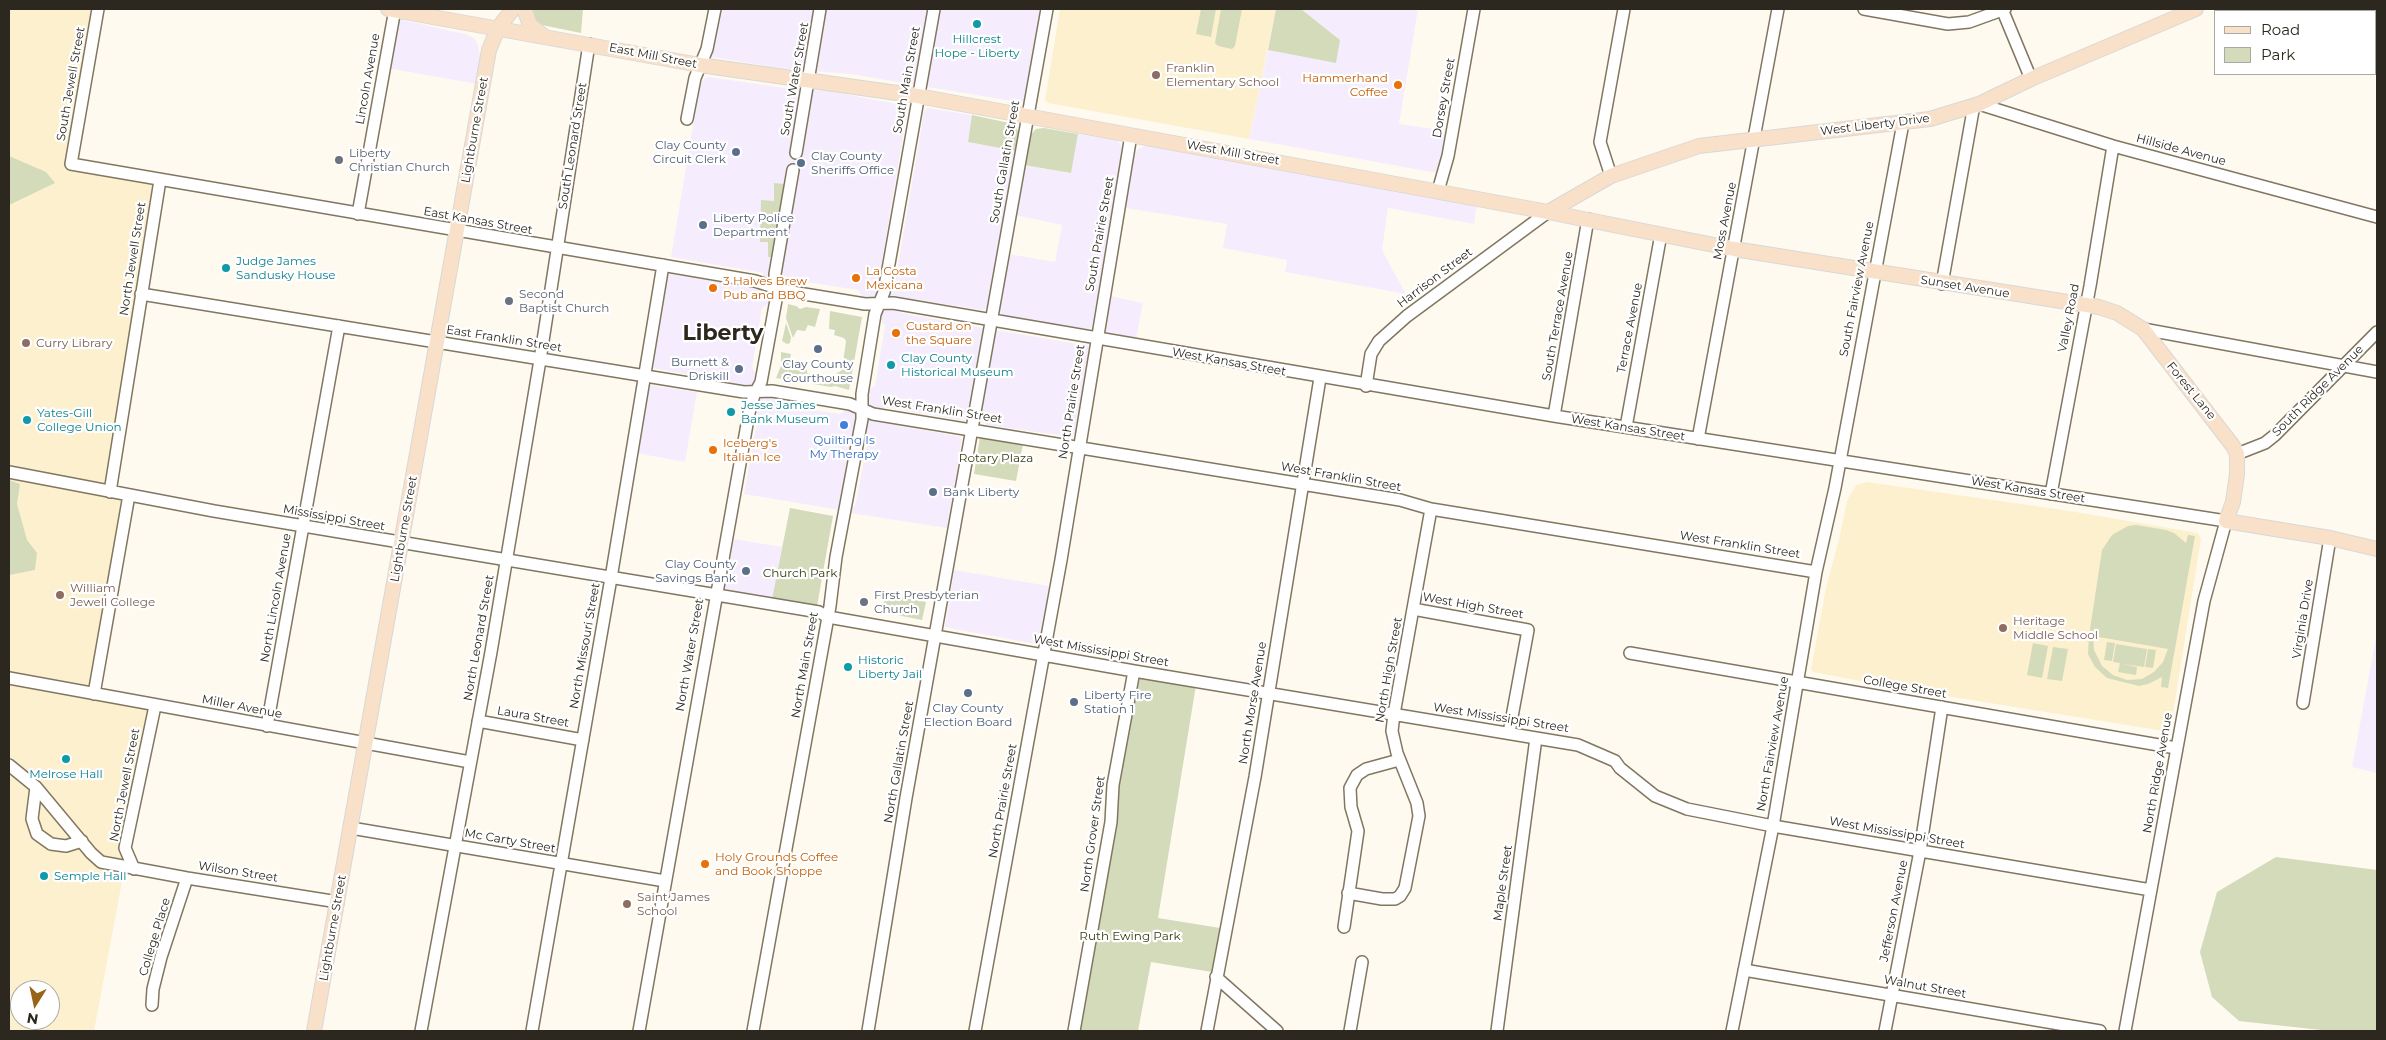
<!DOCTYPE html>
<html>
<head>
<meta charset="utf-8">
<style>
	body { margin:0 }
	#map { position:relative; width:2386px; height:1040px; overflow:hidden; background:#fffaf0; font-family:Montserrat,sans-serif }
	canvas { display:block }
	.frame { position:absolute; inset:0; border:10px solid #2c281f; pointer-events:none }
	.legend { position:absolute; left:2214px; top:10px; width:162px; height:65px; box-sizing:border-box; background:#fff; border:1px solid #aba9a5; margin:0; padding:6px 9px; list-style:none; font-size:15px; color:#2c281f }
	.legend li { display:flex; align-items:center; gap:10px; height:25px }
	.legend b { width:25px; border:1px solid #aba9a5 }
	.north { position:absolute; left:10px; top:980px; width:50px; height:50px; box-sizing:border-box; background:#fff; border:1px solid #aba9a5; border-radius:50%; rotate:190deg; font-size:14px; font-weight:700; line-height:20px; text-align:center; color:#2c281f }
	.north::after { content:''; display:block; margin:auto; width:18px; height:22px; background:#98641a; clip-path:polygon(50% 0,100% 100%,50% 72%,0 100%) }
</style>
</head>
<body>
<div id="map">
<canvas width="2386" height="1040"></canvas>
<div class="frame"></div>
<ul class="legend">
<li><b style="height:6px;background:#f9e0c8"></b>Road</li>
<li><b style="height:14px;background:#d3dbba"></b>Park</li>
</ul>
<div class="north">N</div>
</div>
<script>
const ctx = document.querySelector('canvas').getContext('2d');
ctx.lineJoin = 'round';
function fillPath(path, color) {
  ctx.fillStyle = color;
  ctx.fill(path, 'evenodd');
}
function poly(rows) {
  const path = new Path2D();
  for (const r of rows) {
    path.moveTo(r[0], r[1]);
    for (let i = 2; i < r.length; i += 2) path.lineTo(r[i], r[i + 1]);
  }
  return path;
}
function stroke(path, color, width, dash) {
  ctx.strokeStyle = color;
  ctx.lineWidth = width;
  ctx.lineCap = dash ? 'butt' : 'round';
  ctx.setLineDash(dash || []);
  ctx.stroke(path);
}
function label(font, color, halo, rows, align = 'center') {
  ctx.font = font + ' Montserrat,sans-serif';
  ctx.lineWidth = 4.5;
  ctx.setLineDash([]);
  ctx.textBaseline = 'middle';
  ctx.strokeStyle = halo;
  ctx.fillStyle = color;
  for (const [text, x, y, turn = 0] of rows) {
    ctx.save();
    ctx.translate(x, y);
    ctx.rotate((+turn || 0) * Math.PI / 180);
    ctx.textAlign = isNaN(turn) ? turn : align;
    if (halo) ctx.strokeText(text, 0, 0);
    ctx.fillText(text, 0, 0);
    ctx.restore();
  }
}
const commercial = poly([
	[719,9,1040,9,1024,103,850,74,785,69,712,57],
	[1301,9,1418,9,1399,124,1447,131,1441,165,1437,173,1249,139,1268,50,1336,63,1340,40],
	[398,19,469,35,475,39,478,45,481,60,477,84,387,68],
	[709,77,792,89,828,91,908,106,879,279,882,283,877,299,864,299,858,290,799,281,789,286,783,285,771,276,763,277,763,273,671,257,700,84,705,78],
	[927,108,972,115,968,142,1016,151,989,305,984,310,904,298,900,300,892,298,890,295,890,284,895,283,924,112],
	[1078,134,1111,139,1118,141,1123,148,1092,327,1087,330,1002,315,998,308,1009,254,1055,262,1062,225,1015,215,1024,165,1070,173],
	[1146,145,1477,204,1474,224,1388,208,1382,250,1406,294,1285,272,1287,260,1223,248,1227,224,1125,208,1135,153,1139,149],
	[670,274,768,289,771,294,770,303,762,308,752,368,758,376,754,386,738,387,734,383,653,368,667,276],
	[1110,296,1143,303,1136,339,1115,335,1111,337,1104,334],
	[883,308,899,309,901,313,983,328,969,415,966,419,960,420,885,407,880,410,868,407,866,403,867,391,875,386,885,326,879,317],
	[996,330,1089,346,1075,434,1072,437,987,425,980,420],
	[649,385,697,392,685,462,636,453],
	[774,396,780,404,840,414,848,408,855,411,857,414,853,443,850,442,840,510,744,494,758,415,755,410,759,397],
	[872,417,879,418,883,423,958,436,962,439,947,528,850,513,850,509,855,506,869,436,864,429,865,423],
	[734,539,782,547,772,599,725,589],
	[954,570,1049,586,1039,643,1035,644,945,627],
	[2377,632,2377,773,2352,767]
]);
const built = poly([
	[9,9,92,9,71,164,160,180,110,491,129,495,94,694,155,706,94,1031,9,1031],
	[20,990,50,990,50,1020,20,1020],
	[1060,9,1276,9,1249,139,1048,103,1045,100],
	[1867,482,2070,511,2198,533,2201,539,2170,732,1903,689,1813,672,1811,669,1826,588,1840,535,1847,501,1856,485]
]);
const green = poly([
	[529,9,583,9,581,33,537,24],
	[1201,9,1216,9,1211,37,1196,34],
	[1221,9,1242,9,1235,46,1232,49,1218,46,1215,43],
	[1276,9,1301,9,1340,40,1336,63,1268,50],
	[972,115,1014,124,1019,133,1016,151,968,142],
	[1044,128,1078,134,1071,173,1024,165,1031,134,1036,129],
	[9,156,46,172,55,183,9,205],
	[774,183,784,184,783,202,773,257,768,257,768,242,760,242,761,200,774,201],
	[788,304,796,306,800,309,806,307,820,309,815,327,808,325,805,331,797,330,793,338,786,318],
	[830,311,862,317,849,390,835,386,831,387,813,384,815,380,823,380,829,376,829,379,836,380,837,373,841,371,841,363,843,363,846,341,844,338,834,335,835,330,829,329],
	[786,323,791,337,790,343,787,344,782,341],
	[781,352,791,354,789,362,793,367,807,370,807,373,811,374,810,384,786,380,789,375,785,372,781,375,783,379,776,378,781,366],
	[980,437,1023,444,1016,481,974,474],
	[9,480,20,484,17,504,27,540,37,553,35,570,9,575],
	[790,508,833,516,817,606,772,599],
	[2136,525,2166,530,2174,533,2186,543,2188,535,2195,536,2168,688,2161,687,2162,677,2148,684,2139,686,2107,678,2095,667,2088,654,2089,636,2102,550,2112,535,2128,526],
	[2093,636,2168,649,2163,662,2154,672,2142,679,2127,680,2113,675,2102,666,2094,650],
	[885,594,926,602,922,620,882,612],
	[2107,642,2115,643,2112,661,2104,660],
	[2033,643,2048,646,2042,678,2027,675],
	[2116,644,2147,649,2144,667,2123,664,2137,667,2136,675,2118,672,2120,663,2113,662],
	[2053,647,2068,649,2062,681,2047,679],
	[2148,649,2156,650,2153,668,2145,667],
	[1140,677,1196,685,1158,918,1220,928,1212,972,1151,962,1138,1031,1080,1031,1117,821,1119,785],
	[2276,857,2377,870,2377,1031,2330,1031,2239,1021,2212,997,2200,952,2217,892]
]);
const minor = poly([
	[98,9,71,164,755,281,786,291,865,304,893,303,1554,416,2226,521,2204,601,2125,1031],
	[1864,9,1948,24,1969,22,2005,9],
	[2002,9,2031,79],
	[1979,104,2113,146,2377,217],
	[687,119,695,78,707,49,715,9],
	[796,153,820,9],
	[1611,176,1600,142,1624,9],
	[1438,191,1448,156,1474,9],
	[358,214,395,9],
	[1942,284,1974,105],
	[141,294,744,392,772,391,850,404,873,414,1400,500,1431,509,1816,572],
	[2143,329,2377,372],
	[1366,386,1371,354,1379,341,1407,316,1548,212],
	[1554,416,1588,219],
	[1626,427,1661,234],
	[1698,439,1778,9],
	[2237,454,2265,443,2275,435,2377,332],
	[9,472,214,511,819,612,828,617,1134,671,1578,745,1615,761,1620,768,1655,796,1687,809,1773,826,2151,890],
	[110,492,160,180],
	[2051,494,2090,286,2113,146],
	[1413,609,1528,630,1509,733],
	[1630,653,2176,748],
	[9,678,470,762],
	[94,694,129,495],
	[2303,703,2330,538],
	[478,721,583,740],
	[267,726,339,326],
	[9,765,36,787,91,853,101,862,187,878,338,902],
	[36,787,32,819,37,834,51,844,66,846,82,841],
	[351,828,665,881],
	[134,869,125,848,155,706],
	[1348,893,1382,899,1395,899,1400,896,1405,888,1419,816,1417,803,1397,753,1392,731,1394,714,1431,509],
	[1344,927,1358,831,1351,807,1350,788,1357,775,1366,769,1399,760],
	[1744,970,2100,1031],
	[1216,977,1277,1031],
	[152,1005,153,989,161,957,187,878],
	[421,1031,491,652,540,360,589,44],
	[532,1031,611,578,663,265],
	[639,1031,749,413,754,395,761,382,776,300,775,274,793,170],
	[753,1031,830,606,836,557,862,419,862,394,875,314,884,292,934,9],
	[868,1031,906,798,1047,9],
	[975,1031,1061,560,1131,135],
	[1074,1031,1111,822,1113,785,1134,671],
	[1207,1031,1255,777,1320,378],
	[1350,1031,1362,962],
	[1497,1031,1536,738],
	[1732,1031,1773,826,1816,572,1835,488,1903,123],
	[1885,1031,1920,851,1942,707]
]);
const major = poly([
	[388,9,700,65,918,96,1548,212,1734,249,2099,307,2117,313,2143,329,2233,446,2237,454,2237,474,2233,502,2226,521,2330,538,2377,549],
	[524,9,530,25,544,36],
	[1548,212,1611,176,1699,146,1930,119,1979,104,2031,79,2196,9],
	[314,1031,489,50,498,28,513,9]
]);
const markers = [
	[977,24,5,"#0f9aa8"],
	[1156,75,5,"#8d6e63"],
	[1398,85,5,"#e8710a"],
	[736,152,5,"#5c6f8a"],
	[339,160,5,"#6b7280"],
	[801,163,5,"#5c6f8a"],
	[703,225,5,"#5c6f8a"],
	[226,268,5,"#0f9aa8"],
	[856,278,5,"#e8710a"],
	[713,288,5,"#e8710a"],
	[509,301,5,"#6b7280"],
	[896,333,5,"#e8710a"],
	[26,343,5,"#8d6e63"],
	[818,349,5,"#5c6f8a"],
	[891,365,5,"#0f9aa8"],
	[739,369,5,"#5c6f8a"],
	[731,412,5,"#0f9aa8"],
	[27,420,5,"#0f9aa8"],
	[844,425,5,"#3f7fe0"],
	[713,450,5,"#e8710a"],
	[933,492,5,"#5c6f8a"],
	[746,571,5,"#5c6f8a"],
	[60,595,5,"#8d6e63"],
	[864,602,5,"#6b7280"],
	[2003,628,5,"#8d6e63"],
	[848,667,5,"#0f9aa8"],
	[968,693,5,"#5c6f8a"],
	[1074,702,5,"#5c6f8a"],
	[66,759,5,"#0f9aa8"],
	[705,864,5,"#e8710a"],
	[44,876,5,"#0f9aa8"],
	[627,904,5,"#8d6e63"]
];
const cultureNames = [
	["Hillcrest",977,39,"center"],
	["Hope - Liberty",977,53,"center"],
	["Judge James",236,261],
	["Sandusky House",236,275],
	["Clay County",901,358],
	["Historical Museum",901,372],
	["Jesse James",741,405],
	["Bank Museum",741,419],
	["Yates-Gill",37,413],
	["College Union",37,427],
	["Historic",858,660],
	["Liberty Jail",858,674],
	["Melrose Hall",66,774,"center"],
	["Semple Hall",54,876]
];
const streetNames = [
	["East Mill Street",653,56,11],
	["Lincoln Avenue",368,79,-80],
	["South Water Street",795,79,-80],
	["South Main Street",907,80,-80],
	["South Jewell Street",71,84,-80],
	["Dorsey Street",1444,98,-80],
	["West Liberty Drive",1875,125,-7],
	["Lightburne Street",475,130,-80],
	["South Leonard Street",573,146,-81],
	["Hillside Avenue",2181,150,15],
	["West Mill Street",1233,153,10],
	["South Gallatin Street",1005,162,-80],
	["East Kansas Street",478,221,10],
	["Moss Avenue",1725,221,-79],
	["South Prairie Street",1100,234,-80],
	["North Jewell Street",133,259,-81],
	["Harrison Street",1435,278,-37],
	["Sunset Avenue",1965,287,9],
	["South Fairview Avenue",1857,289,-79],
	["South Terrace Avenue",1558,316,-80],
	["Valley Road",2069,318,-79],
	["Terrace Avenue",1630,328,-79],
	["East Franklin Street",504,339,9],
	["West Kansas Street",1229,362,10],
	["Forest Lane",2191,391,51],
	["South Ridge Avenue",2318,391,-45],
	["North Prairie Street",1072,402,-81],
	["West Franklin Street",942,410,9],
	["West Kansas Street",1628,428,9],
	["West Franklin Street",1341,477,10],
	["West Kansas Street",2028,490,9],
	["Mississippi Street",334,518,10],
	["Lightburne Street",404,529,-80],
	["West Franklin Street",1740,545,9],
	["North Lincoln Avenue",276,598,-80],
	["West High Street",1473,606,10],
	["Virginia Drive",2303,619,-81],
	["North Leonard Street",479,638,-80],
	["North Missouri Street",585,646,-80],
	["West Mississippi Street",1101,651,10],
	["North Water Street",690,655,-80],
	["North Main Street",805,665,-80],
	["North High Street",1389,670,-80],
	["College Street",1905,687,10],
	["North Morse Avenue",1253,703,-81],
	["Miller Avenue",242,707,11],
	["Laura Street",533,717,10],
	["West Mississippi Street",1501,718,9],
	["North Fairview Avenue",1773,744,-80],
	["North Gallatin Street",899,762,-80],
	["North Ridge Avenue",2158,773,-80],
	["North Jewell Street",125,785,-79],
	["North Prairie Street",1003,801,-80],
	["West Mississippi Street",1897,833,10],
	["North Grover Street",1093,834,-82],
	["Mc Carty Street",510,841,10],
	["Wilson Street",238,872,9],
	["Maple Street",1503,883,-82],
	["Jefferson Avenue",1894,911,-79],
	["Lightburne Street",333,928,-80],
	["College Place",155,937,-73],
	["Walnut Street",1925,987,10]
];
const educationNames = [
	["Franklin",1166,68],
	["Elementary School",1166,82],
	["Curry Library",36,343],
	["William",70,588],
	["Jewell College",70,602],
	["Heritage",2013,621],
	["Middle School",2013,635],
	["Saint James",637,897],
	["School",637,911]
];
const foodNames = [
	["Hammerhand",1388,78,"right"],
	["Coffee",1388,92,"right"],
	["La Costa",866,271],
	["Mexicana",866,285],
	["3 Halves Brew",723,281],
	["Pub and BBQ",723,295],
	["Custard on",906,326],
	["the Square",906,340],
	["Iceberg's",723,443],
	["Italian Ice",723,457],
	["Holy Grounds Coffee",715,857],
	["and Book Shoppe",715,871]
];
const serviceNames = [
	["Clay County",726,145,"right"],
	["Circuit Clerk",726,159,"right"],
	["Clay County",811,156],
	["Sheriffs Office",811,170],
	["Liberty Police",713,218],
	["Department",713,232],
	["Burnett &",729,362,"right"],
	["Driskill",729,376,"right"],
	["Clay County",818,364,"center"],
	["Courthouse",818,378,"center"],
	["Bank Liberty",943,492],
	["Clay County",736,564,"right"],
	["Savings Bank",736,578,"right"],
	["Liberty Fire",1084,695],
	["Station 1",1084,709],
	["Clay County",968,708,"center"],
	["Election Board",968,722,"center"]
];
const worshipNames = [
	["Liberty",349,153],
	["Christian Church",349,167],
	["Second",519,294],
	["Baptist Church",519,308],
	["First Presbyterian",874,595],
	["Church",874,609]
];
const shopNames = [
	["Quilting Is",844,440],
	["My Therapy",844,454]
];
const parkNames = [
	["Rotary Plaza",996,458],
	["Church Park",800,573],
	["Ruth Ewing Park",1130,936]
];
const townNames = [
	["Liberty",723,334]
];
fillPath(commercial, '#f5edfe');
fillPath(built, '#fdf0cf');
fillPath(green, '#d3dbba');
stroke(minor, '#817761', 14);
stroke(major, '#d9d8d7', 16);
stroke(minor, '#fff', 11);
stroke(major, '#f9e0c8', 14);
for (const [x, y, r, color] of markers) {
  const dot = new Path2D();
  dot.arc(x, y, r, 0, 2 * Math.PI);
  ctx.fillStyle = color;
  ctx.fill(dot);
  stroke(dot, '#fff', 2);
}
label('12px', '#0d838f', '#fff', cultureNames, 'left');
label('12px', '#2c281f', '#fff', streetNames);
label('12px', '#785e54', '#fff', educationNames, 'left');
label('12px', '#c56008', '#fff', foodNames, 'left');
label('12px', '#4e5e75', '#fff', serviceNames, 'left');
label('12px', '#5b616d', '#fff', worshipNames, 'left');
label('12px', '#366cbe', '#fff', shopNames);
label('12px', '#353d0f', '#fff', parkNames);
label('bold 22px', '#2c281f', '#fff', townNames);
</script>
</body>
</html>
